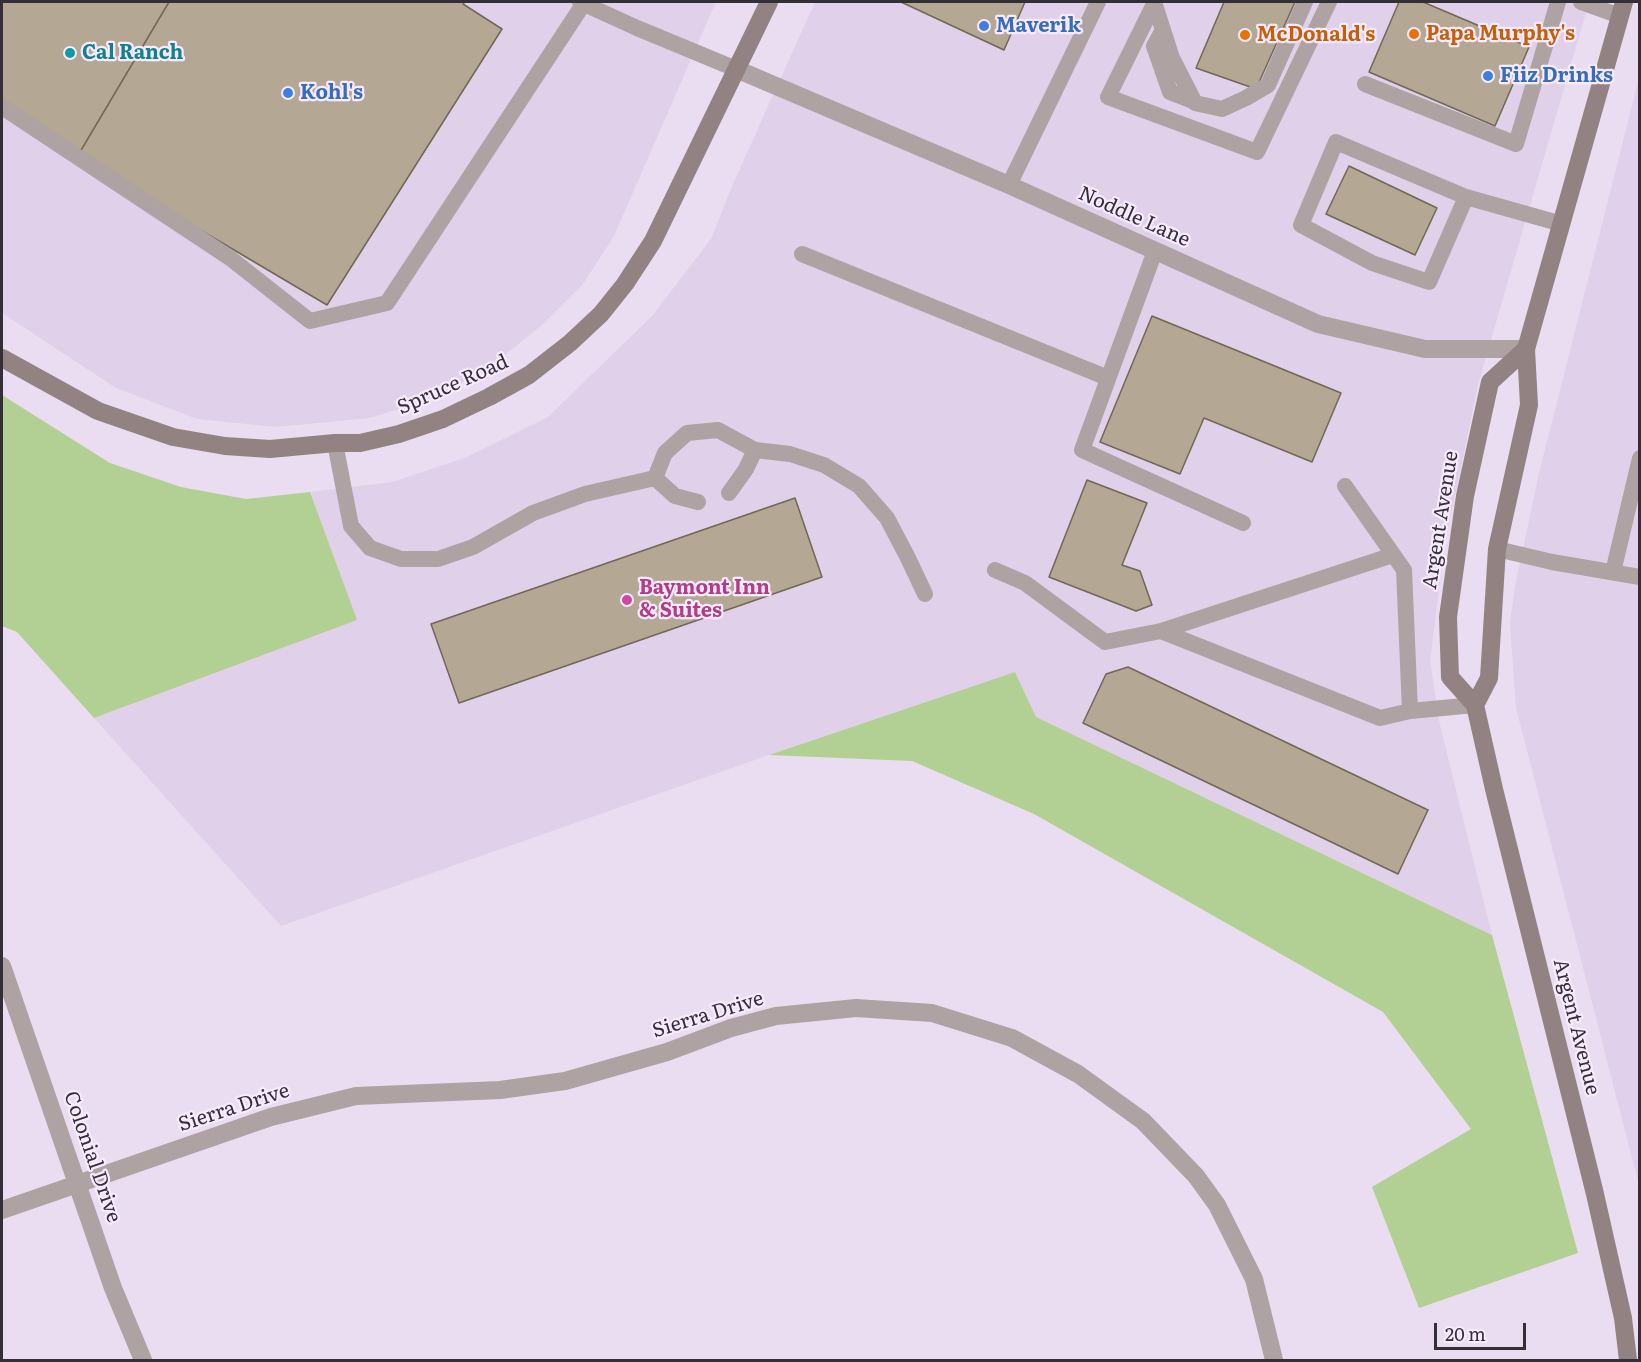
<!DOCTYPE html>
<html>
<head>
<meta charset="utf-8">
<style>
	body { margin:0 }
	#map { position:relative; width:1641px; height:1362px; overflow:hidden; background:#ebddf1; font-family:Literata,serif }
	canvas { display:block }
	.frame { position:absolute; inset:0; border:3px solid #342f36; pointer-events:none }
	.scale { position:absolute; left:1434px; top:1323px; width:92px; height:27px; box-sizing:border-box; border:3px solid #342f36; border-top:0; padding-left:8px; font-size:18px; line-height:21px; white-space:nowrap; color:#342f36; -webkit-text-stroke:4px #f8eafe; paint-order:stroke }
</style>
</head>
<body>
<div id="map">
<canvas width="1641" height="1362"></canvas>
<div class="frame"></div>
<div class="scale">20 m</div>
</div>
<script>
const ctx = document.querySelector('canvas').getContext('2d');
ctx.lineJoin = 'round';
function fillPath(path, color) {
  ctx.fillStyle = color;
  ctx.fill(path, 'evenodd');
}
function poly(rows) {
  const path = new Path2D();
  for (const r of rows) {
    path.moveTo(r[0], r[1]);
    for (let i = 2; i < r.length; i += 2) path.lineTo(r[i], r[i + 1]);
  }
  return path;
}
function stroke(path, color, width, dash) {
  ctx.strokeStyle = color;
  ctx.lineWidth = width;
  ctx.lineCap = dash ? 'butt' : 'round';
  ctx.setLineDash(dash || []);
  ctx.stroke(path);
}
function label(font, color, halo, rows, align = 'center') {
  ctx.font = font + ' Literata,serif';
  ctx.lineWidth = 4.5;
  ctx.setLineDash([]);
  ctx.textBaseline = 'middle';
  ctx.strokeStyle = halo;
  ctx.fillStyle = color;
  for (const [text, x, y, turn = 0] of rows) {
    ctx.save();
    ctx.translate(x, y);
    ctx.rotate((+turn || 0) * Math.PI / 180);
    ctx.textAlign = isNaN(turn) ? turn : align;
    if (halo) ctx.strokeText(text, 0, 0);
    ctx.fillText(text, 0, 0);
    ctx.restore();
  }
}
const built = poly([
	[2,2,716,2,614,236,583,284,543,324,489,368,434,398,370,418,276,427,197,419,116,388,2,313],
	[815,2,1589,2,1478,385,1444,549,1430,661,1440,725,1492,935,1036,717,1015,672,769,755,281,926,94,718,356,620,310,492,392,482,467,457,548,417,652,316,711,239,732,186],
	[1639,78,1639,1185,1516,708,1510,623,1515,586,1539,473]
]);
const green = poly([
	[2,395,110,463,181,487,246,499,310,492,357,620,94,718,17,632,2,626],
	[1015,672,1036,717,1492,935,1578,1253,1419,1308,1372,1187,1471,1129,1383,1012,1034,814,912,761,769,755]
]);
const building = poly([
	[2,2,169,2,77,157,2,104,2,2],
	[169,2,465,2,463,4,502,29,327,305,77,157,169,2],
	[901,2,1025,2,1004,50,901,2],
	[1224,2,1295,2,1256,89,1196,68,1224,2],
	[1399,2,1423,2,1529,47,1495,126,1369,72,1399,2],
	[1349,166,1437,208,1415,255,1326,214,1349,166],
	[1152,316,1341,393,1312,462,1204,418,1180,474,1100,442,1152,316],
	[1087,480,1147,503,1122,565,1140,571,1152,605,1136,611,1049,577,1087,480],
	[795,498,822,577,459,703,431,624,795,498],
	[1128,667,1428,810,1398,874,1083,723,1106,674,1128,667]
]);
const lane = poly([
	[580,2,637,28,736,69],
	[1154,2,1172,58,1195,103,1222,109,1246,98,1268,85,1305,2],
	[1155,2,1108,97,1257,152,1329,2],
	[1581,2,1620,16],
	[1163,30,1154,46,1170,92,1193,101],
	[1365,84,1516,144,1558,2],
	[2,107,230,258,310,321,387,303,584,3],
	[1009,185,1098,2],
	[1466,197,1429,282,1372,263,1301,225,1336,142,1466,197,1562,224],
	[1155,251,1082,450,1243,523],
	[802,254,1108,378],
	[335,443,351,526,370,548,401,559,438,559,473,547,533,513,585,494,655,478,675,496,698,502],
	[655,478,665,453,687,433,718,430,755,450],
	[1345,486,1404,570,1410,711],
	[729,493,746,469,755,450,790,454,824,465,859,486,887,518,908,558,925,594],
	[1497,549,1552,562,1640,577],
	[995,570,1025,583,1105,642,1161,631,1380,718,1410,711,1475,705],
	[1613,572,1640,458],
	[1161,631,1393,555]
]);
const street = poly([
	[736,69,1009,185,1318,324,1425,349,1526,349],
	[2,966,113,1288,143,1360],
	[2,1210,271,1117,356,1096,500,1090,565,1081,667,1052,731,1028,776,1016,856,1008,932,1013,1012,1038,1078,1074,1143,1121,1196,1176,1217,1205,1254,1279,1274,1360]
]);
const secondary = poly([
	[1526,349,1490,382,1465,496,1448,617,1450,677,1475,705,1494,789,1595,1194,1623,1318,1628,1360],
	[2,358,98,411,173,437,225,446,270,449,335,443,360,443,399,434,443,419,489,397,529,375,570,343,601,314,625,284,653,241,769,2],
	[1475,705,1489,678,1497,549,1529,405,1526,349,1624,2]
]);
const markers = [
	[984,26,6,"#3f7fe0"],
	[1414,34,6,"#e8710a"],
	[1245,35,6,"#e8710a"],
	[70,53,6,"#0f9aa8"],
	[1488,76,6,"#3f7fe0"],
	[288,93,6,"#3f7fe0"],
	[627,600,6,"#d1479c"]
];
const shopNames = [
	["Maverik",996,26],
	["Fiiz Drinks",1500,76],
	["Kohl's",300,93]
];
const foodNames = [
	["Papa Murphy's",1426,34],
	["McDonald's",1257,35]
];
const cultureNames = [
	["Cal Ranch",82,53]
];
const streetNames = [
	["Noddle Lane",1134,217,24],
	["Spruce Road",453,385,-24],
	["Argent Avenue",1441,520,-81],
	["Sierra Drive",708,1015,-17],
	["Argent Avenue",1576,1027,76],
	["Sierra Drive",234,1108,-18],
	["Colonial Drive",92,1157,71]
];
const hotelNames = [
	["Baymont Inn",639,588],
	["& Suites",639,611]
];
fillPath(built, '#e1d0e9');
fillPath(green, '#b2d093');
fillPath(building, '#b4a895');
stroke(building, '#726655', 1.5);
stroke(lane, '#aea2a2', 16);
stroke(street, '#aea2a2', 18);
stroke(secondary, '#938282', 18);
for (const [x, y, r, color] of markers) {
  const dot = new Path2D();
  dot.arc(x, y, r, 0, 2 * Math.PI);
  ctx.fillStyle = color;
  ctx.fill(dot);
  stroke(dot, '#f8eafe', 2);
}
label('bold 20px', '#366cbe', '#f8eafe', shopNames, 'left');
label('bold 20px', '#c56008', '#f8eafe', foodNames, 'left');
label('bold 20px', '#0d838f', '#f8eafe', cultureNames, 'left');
label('20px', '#342f36', '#f8eafe', streetNames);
label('bold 20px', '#b23c85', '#f8eafe', hotelNames, 'left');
</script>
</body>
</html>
